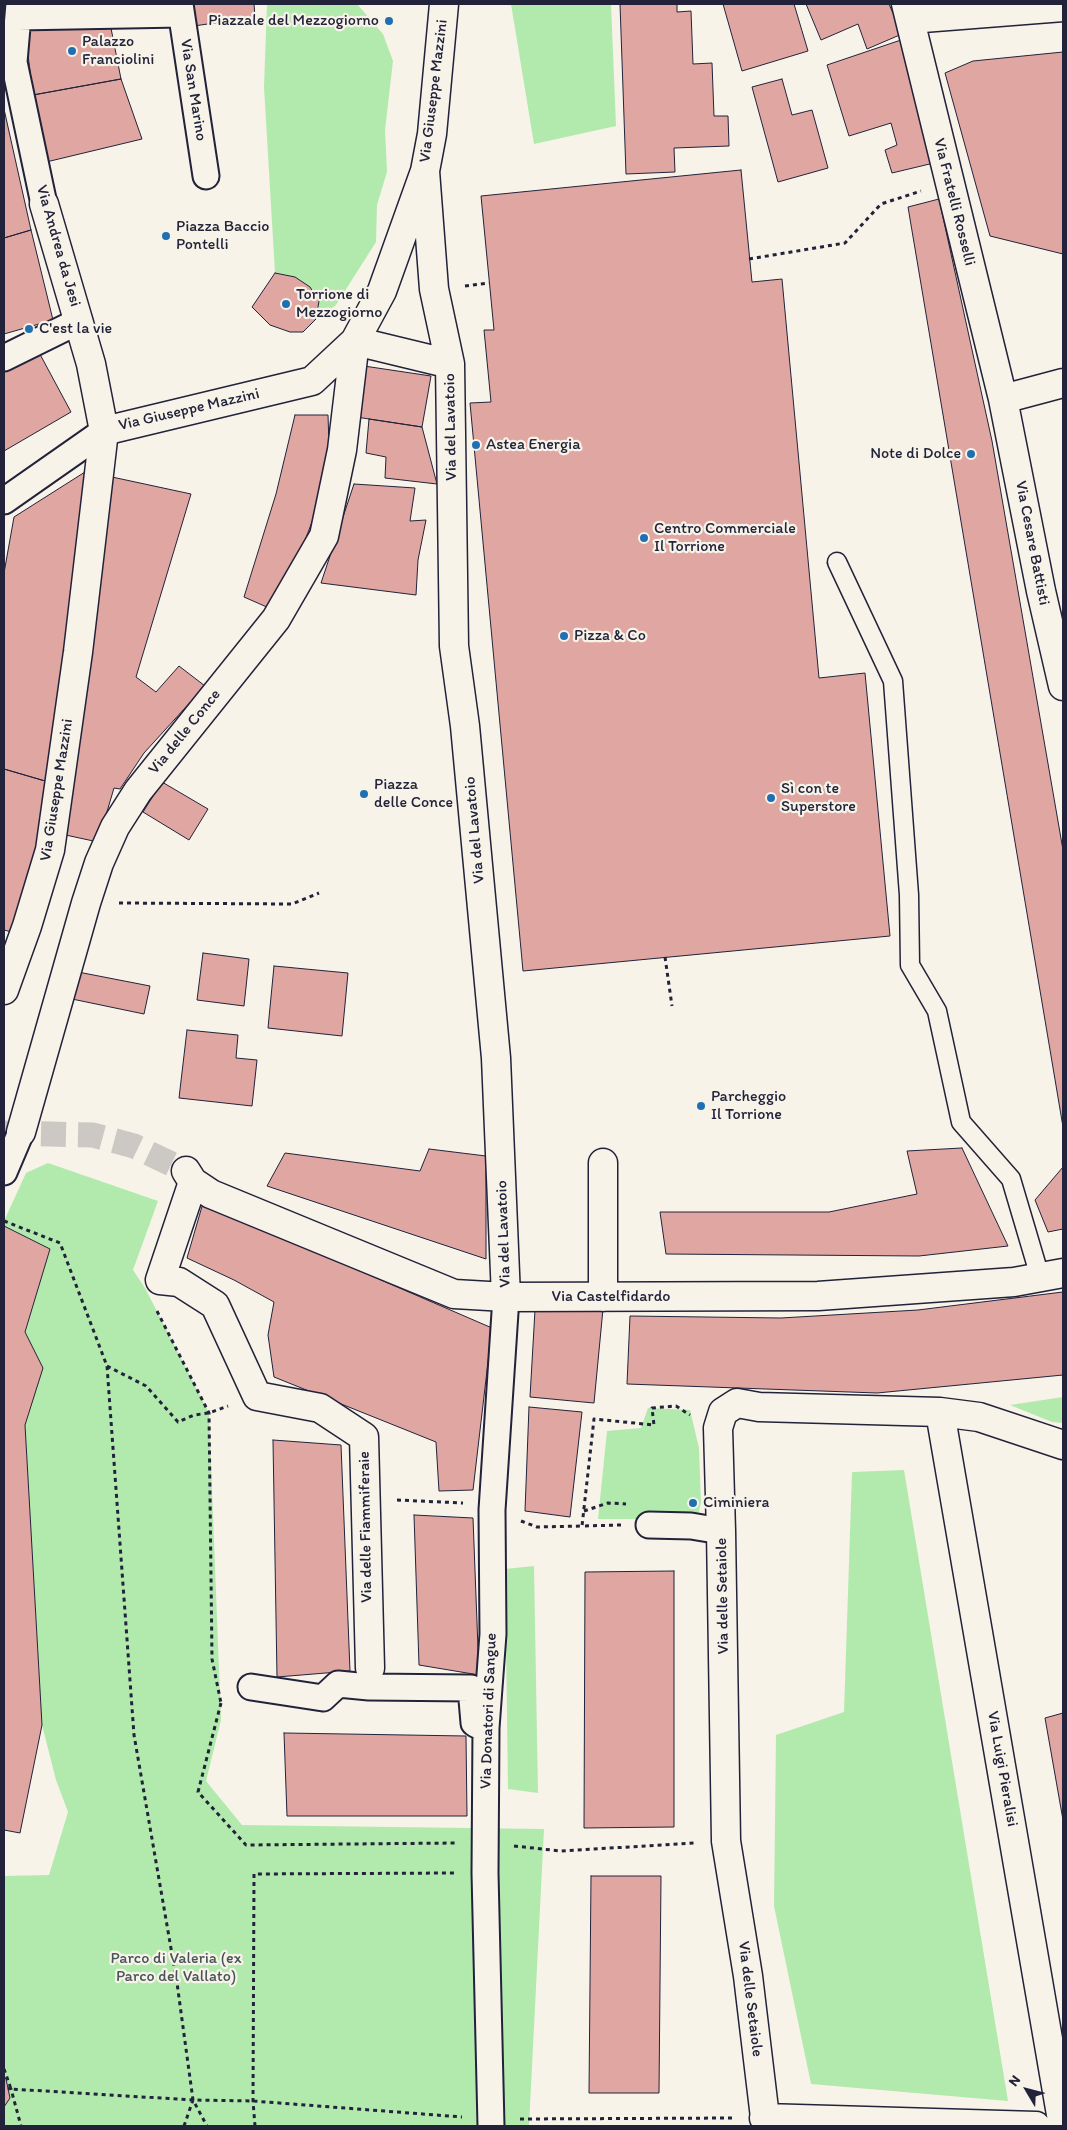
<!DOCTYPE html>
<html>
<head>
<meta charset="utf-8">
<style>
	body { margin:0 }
	#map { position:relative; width:1067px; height:2130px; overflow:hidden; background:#f7f3e8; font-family:Itim,sans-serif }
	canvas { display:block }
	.frame { position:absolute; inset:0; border:5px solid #22223b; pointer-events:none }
	.north { position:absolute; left:1002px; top:2065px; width:50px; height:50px; -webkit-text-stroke:4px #f7f3e8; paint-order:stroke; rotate:307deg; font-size:14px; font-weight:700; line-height:20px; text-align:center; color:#22223b }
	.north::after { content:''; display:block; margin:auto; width:18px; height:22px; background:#22223b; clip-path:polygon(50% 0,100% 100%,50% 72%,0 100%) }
</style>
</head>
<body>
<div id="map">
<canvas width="1067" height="2130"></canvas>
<div class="frame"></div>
<div class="north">N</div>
</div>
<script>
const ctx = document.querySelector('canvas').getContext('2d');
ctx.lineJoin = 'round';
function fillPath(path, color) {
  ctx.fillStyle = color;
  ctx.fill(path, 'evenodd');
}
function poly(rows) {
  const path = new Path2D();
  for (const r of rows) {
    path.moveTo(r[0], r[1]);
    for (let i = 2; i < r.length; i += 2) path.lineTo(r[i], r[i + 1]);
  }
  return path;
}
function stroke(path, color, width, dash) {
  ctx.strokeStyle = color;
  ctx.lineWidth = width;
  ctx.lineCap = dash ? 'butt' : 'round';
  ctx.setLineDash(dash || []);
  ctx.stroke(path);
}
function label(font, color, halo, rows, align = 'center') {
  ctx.font = font + ' Itim,sans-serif';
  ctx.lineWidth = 4.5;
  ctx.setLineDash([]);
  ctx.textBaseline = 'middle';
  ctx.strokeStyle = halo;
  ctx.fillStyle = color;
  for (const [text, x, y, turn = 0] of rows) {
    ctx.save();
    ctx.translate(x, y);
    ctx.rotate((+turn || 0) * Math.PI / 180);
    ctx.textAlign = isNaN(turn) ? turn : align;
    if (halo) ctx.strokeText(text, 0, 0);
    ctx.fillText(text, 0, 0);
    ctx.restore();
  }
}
const green = poly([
	[267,4,357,4,383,34,393,61,385,130,387,172,377,205,376,242,336,305,316,319,319,301,295,277,275,273,264,87],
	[511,4,611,4,616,126,534,144],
	[48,1163,158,1201,133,1270,145,1288,209,1413,221,1720,206,1781,242,1825,544,1829,529,2126,4,2126,4,1876,49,1875,68,1812,56,1780,42,1725,25,1425,42,1368,25,1332,50,1249,4,1226,4,1221,26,1173],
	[1063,1397,1063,1423,1052,1422,1010,1405],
	[648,1408,690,1410,699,1448,701,1503,697,1519,598,1519,607,1431,641,1428],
	[904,1470,1008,2101,811,2084,774,1906,776,1735,844,1712,852,1472],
	[534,1566,538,1793,508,1789,505,1569]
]);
const building = poly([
	[190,4,254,4,255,17,194,26,190,4],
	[620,4,677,4,677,12,691,11,693,64,712,63,714,116,728,116,729,146,674,148,675,172,626,174,620,4],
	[723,4,794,4,808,51,742,71,723,4],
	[806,4,889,4,902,34,867,49,858,24,821,40,806,4],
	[109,18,121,79,33,95,24,23,109,18],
	[901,40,938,162,892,173,885,150,897,145,891,123,849,136,827,65,901,40],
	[1063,52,1063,254,990,236,945,73,973,61,1063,52],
	[121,79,142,139,42,163,33,95,121,79],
	[782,79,792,115,812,110,828,168,778,182,752,87,782,79],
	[4,109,31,230,4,238,4,109],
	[741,170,752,282,782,279,819,678,865,673,890,936,523,971,470,403,491,402,484,330,494,330,481,196,741,170],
	[939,199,992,441,1063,850,1063,1127,908,207,939,199],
	[31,230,53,320,4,334,4,238,31,230],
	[275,273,295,277,310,287,319,301,316,319,303,332,290,332,270,325,252,307,275,273],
	[35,345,71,412,4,451,4,365,35,345],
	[364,366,431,376,422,427,356,417,364,366],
	[295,415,328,415,330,474,292,575,269,608,244,597,276,494,295,415],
	[369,419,422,427,437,484,385,478,386,457,366,453,369,419],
	[85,472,52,783,4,769,4,573,14,517,85,472],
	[112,477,191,494,136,677,156,692,179,666,205,686,144,753,120,789,114,788,98,842,61,834,92,648,112,477],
	[354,484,415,488,410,521,426,520,418,560,416,595,321,583,354,484],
	[4,769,52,783,43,846,12,932,4,930,4,769],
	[162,782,208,809,189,840,143,812,162,782],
	[203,953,249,959,244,1006,197,1000,203,953],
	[274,966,348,973,342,1036,268,1028,274,966],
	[78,972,150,986,144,1014,72,999,78,972],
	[187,1030,238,1035,236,1058,257,1060,252,1106,179,1098,187,1030],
	[962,1148,1008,1246,919,1256,666,1254,660,1212,829,1212,917,1194,907,1151,962,1148],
	[429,1149,486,1156,486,1259,267,1186,285,1153,420,1171,429,1149],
	[1063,1167,1063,1229,1048,1232,1035,1200,1063,1167],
	[203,1203,492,1328,473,1490,439,1491,436,1442,274,1377,268,1335,274,1302,234,1280,187,1258,203,1203],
	[4,1226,50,1249,25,1332,43,1368,25,1425,42,1725,20,1833,4,1830,4,1226],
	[1063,1292,1063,1375,877,1393,627,1384,630,1316,781,1318,918,1310,1063,1292],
	[603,1309,594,1403,530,1397,535,1310,603,1309],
	[529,1407,582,1412,570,1517,525,1511,529,1407],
	[273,1440,341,1445,350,1671,277,1677,273,1440],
	[414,1515,473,1518,479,1675,419,1665,414,1515],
	[674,1571,674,1827,584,1828,585,1572,674,1571],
	[1063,1713,1063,1820,1045,1718,1063,1713],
	[284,1733,466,1736,467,1816,287,1816,284,1733],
	[591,1876,661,1876,659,2093,589,2093,591,1876],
	[4,2077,6,2079,10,2098,4,2107,4,2077]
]);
const pedestrianTunnel = poly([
	[4,1133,93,1135,134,1146,186,1171]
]);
const path = poly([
	[749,259,845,243,881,204,921,191],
	[465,286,489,283],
	[119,903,292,904,319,893],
	[665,957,672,1006],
	[4,1221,60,1243,107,1366,134,1735,177,1983,193,2100,207,2126],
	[157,1311,209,1413,212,1659,221,1703],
	[107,1366,146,1386,178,1422,194,1415,209,1413,228,1406],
	[397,1500,463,1503],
	[584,1511,608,1503,626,1504],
	[521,1521,537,1527,582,1526],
	[621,1525,582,1526,594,1419,654,1425,652,1408,676,1406,690,1415],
	[221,1703,198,1792,246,1845,456,1843],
	[514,1846,561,1851,695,1843],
	[4,2069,11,2089,193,2100,253,2101,462,2117],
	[8,2088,11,2089,21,2126],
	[520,2119,734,2118],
	[184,2126,193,2100],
	[255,2126,253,2101,254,1874,454,1873]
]);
const service = poly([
	[837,562,893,681,909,895,910,965,937,1011,961,1122,1011,1179,1040,1277]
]);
const pedestrian = poly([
	[19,4,14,62,44,204],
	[180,4,206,176],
	[18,17,181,14],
	[4,358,79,321],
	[4,501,104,431],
	[4,1172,21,1132],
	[649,1525,691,1526,721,1531],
	[370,1668,369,1687,471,1688,474,1723,477,1725],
	[251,1687,323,1698,338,1684,369,1687],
	[491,2126,485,1873,486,1728,493,1634,492,1510,506,1297]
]);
const minor = poly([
	[906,4,1003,399,1041,591,1063,686],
	[910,19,1063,7],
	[425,171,434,289,450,364,454,646,465,726,496,1058,506,1297],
	[1003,399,1063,383],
	[104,431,312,381,355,341,382,291,425,171,432,134,444,4],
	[4,990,27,926,50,850,78,652,104,431,91,364,44,204],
	[21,1132,86,903,99,863,115,827,138,791,276,619,324,536,342,450,355,341,450,364],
	[603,1163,603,1297],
	[186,1171,193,1182,211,1194,454,1294,506,1297,818,1296,1014,1282,1063,1273],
	[193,1182,160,1280,179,1282,215,1305,257,1396,320,1408,364,1437,370,1668],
	[940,1412,1063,2126],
	[764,2118,1036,2126],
	[766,2126,748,1976,726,1841,721,1531,718,1428,723,1412,737,1403,759,1407,940,1412,979,1417,1063,1445]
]);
const markers = [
	[389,21,5,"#1f6fb2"],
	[72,51,5,"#1f6fb2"],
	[166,236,5,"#1f6fb2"],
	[286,304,5,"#1f6fb2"],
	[29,329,5,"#1f6fb2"],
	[476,445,5,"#1f6fb2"],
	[971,454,5,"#1f6fb2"],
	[644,538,5,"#1f6fb2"],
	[564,636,5,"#1f6fb2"],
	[364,794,5,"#1f6fb2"],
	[771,798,5,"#1f6fb2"],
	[701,1106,5,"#1f6fb2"],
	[693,1503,5,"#1f6fb2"]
];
const poiNames = [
	["Piazzale del Mezzogiorno",379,21,"right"],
	["Palazzo",82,42],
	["Franciolini",82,60],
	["Piazza Baccio",176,227],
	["Pontelli",176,245],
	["Torrione di",296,295],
	["Mezzogiorno",296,313],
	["C'est la vie",39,329],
	["Astea Energia",486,445],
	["Note di Dolce",961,454,"right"],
	["Centro Commerciale",654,529],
	["Il Torrione",654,547],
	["Pizza & Co",574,636],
	["Piazza",374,785],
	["delle Conce",374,803],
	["Sì con te",781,789],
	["Superstore",781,807],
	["Parcheggio",711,1097],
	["Il Torrione",711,1115],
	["Ciminiera",703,1503]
];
const streetNames = [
	["Via San Marino",193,90,81],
	["Via Giuseppe Mazzini",434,91,-83],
	["Via Fratelli Rosselli",954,202,76],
	["Via Andrea da Jesi",58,246,74],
	["Via Giuseppe Mazzini",189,410,-13],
	["Via del Lavatoio",451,427,-91],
	["Via Cesare Battisti",1032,543,79],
	["Via delle Conce",185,732,-51],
	["Via Giuseppe Mazzini",57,790,-81],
	["Via del Lavatoio",475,830,-95],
	["Via del Lavatoio",504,1234,-92],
	["Via Castelfidardo",611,1297],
	["Via delle Fiammiferaie",366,1527,-91],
	["Via delle Setaiole",723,1596,-91],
	["Via Donatori di Sangue",489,1711,-88],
	["Via Luigi Pieralisi",1002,1769,80],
	["Via delle Setaiole",750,1999,83]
];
const parkNames = [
	["Parco di Valeria (ex",176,1959],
	["Parco del Vallato)",176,1977]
];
fillPath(green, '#b2eaae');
fillPath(building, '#e0a6a1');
stroke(building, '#22223b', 1);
stroke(pedestrianTunnel, '#ccc9c5', 25, [25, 12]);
stroke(service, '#22223b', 21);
stroke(pedestrian, '#22223b', 29);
stroke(minor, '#22223b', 31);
stroke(path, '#22223b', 3, [4, 4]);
stroke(service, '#f7f3e8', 18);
stroke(pedestrian, '#f7f3e8', 25);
stroke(minor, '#f7f3e8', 28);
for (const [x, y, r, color] of markers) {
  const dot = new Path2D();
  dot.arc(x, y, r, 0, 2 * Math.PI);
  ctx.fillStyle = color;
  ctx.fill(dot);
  stroke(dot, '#f7f3e8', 2);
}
label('16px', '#22223b', '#f7f3e8', poiNames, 'left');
label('16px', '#22223b', '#f7f3e8', streetNames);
label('16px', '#465458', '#f7f3e8', parkNames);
</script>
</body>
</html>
